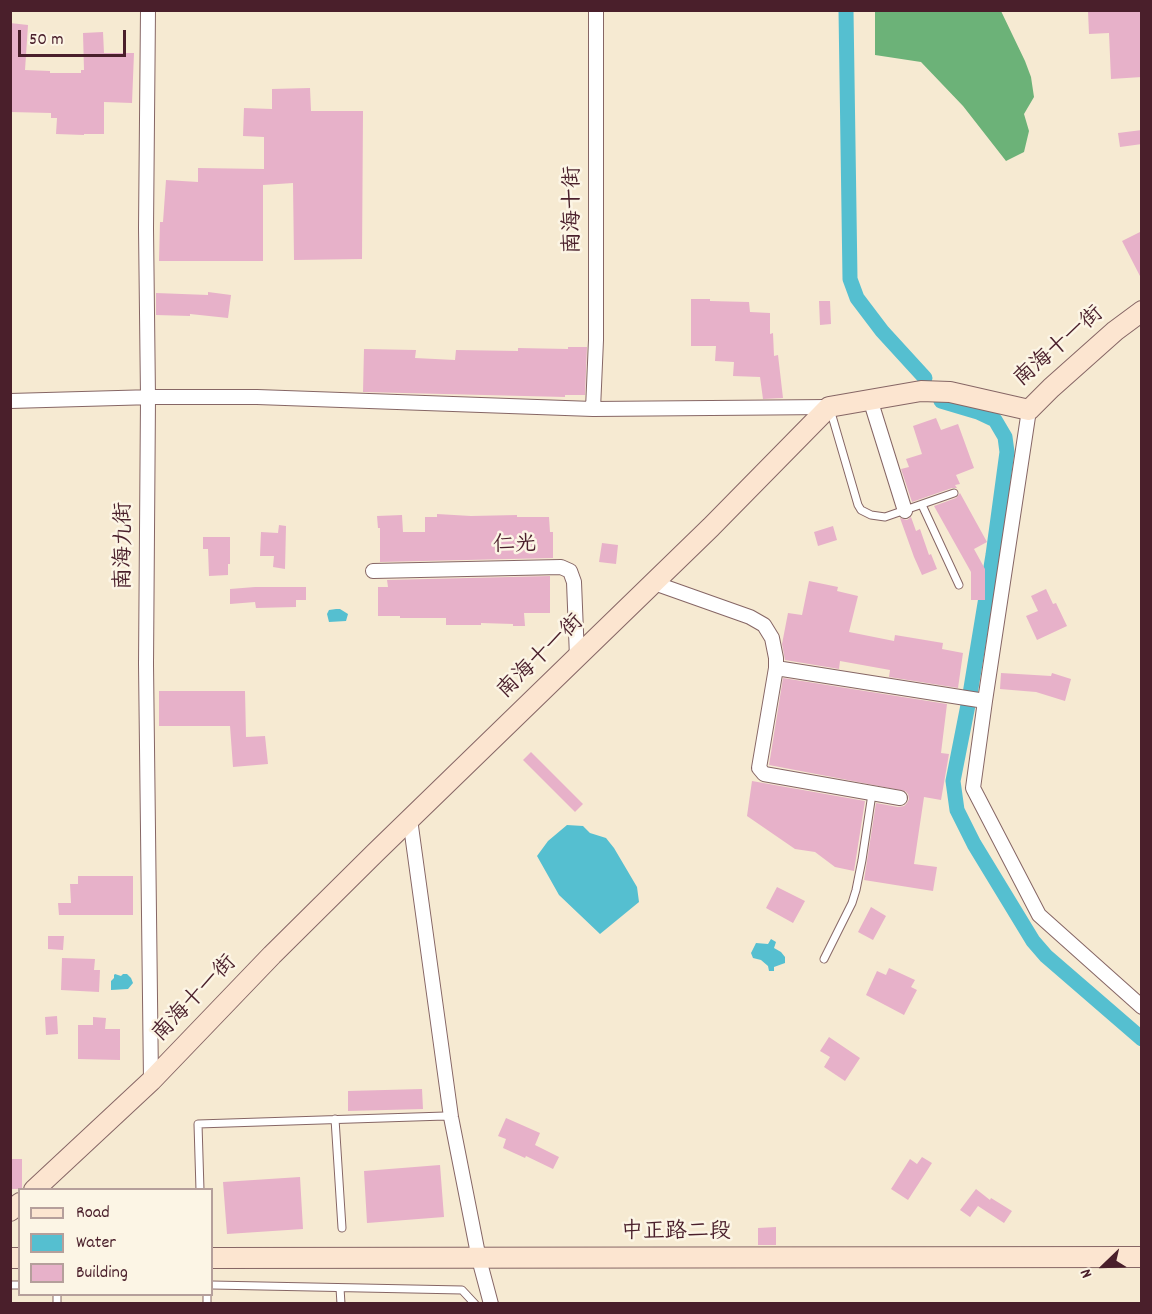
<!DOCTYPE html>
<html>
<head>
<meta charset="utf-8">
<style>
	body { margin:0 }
	#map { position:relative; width:1152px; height:1314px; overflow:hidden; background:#f6ead2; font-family:Dekko,sans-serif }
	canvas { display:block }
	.frame { position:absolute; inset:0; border:12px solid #4a1f2b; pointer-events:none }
	.legend { position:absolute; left:18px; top:1188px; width:195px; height:108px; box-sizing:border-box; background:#fcf5e5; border:2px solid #b59f9b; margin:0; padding:8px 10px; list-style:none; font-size:18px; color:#4a1f2b }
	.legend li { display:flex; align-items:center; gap:12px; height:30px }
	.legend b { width:30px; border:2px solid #b59f9b }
	.north { position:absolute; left:1074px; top:1236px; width:60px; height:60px; -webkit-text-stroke:4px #fcf5e5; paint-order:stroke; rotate:247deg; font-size:16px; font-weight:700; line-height:24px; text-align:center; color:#4a1f2b }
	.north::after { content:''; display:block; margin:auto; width:21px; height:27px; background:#4a1f2b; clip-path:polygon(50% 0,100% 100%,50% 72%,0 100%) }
	.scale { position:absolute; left:18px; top:30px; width:108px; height:27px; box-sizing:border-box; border:3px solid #4a1f2b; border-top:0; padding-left:8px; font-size:18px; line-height:21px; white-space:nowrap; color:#4a1f2b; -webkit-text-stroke:4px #fcf5e5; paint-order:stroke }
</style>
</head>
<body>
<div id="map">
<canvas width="1152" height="1314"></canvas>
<div class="frame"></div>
<ul class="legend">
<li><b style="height:8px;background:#fce5d0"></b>Road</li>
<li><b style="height:16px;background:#55bfd0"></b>Water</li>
<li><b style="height:16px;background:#e7b1c9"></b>Building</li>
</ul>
<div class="north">N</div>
<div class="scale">50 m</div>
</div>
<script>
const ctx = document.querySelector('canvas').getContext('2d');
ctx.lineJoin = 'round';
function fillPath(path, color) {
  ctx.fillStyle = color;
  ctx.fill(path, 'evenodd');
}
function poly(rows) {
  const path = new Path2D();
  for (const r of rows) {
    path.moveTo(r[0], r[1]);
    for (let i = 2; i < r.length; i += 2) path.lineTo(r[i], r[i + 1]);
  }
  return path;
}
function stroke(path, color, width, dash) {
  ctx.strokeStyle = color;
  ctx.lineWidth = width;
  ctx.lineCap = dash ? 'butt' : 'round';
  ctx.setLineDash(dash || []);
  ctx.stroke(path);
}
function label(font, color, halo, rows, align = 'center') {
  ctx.font = font + ' Dekko,"LXGW WenKai TC",sans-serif';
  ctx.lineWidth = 5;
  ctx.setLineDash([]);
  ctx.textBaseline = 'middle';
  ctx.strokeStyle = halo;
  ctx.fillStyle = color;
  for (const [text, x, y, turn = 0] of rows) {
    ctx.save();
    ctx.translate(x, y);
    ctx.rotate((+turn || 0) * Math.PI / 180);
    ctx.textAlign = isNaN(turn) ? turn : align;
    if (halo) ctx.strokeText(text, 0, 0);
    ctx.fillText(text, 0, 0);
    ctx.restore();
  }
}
const forest = poly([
	[875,11,1001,11,1025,61,1031,77,1034,97,1024,114,1029,131,1024,152,1006,161,963,106,921,62,875,55]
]);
const water = poly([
	[336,609,340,609,348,614,346,621,329,622,327,614,329,610],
	[567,825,583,826,590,833,606,838,614,848,637,887,639,902,600,934,559,895,537,856,548,841],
	[771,939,776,942,774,948,781,952,785,957,785,963,774,967,774,971,769,971,768,966,761,960,753,958,751,953,756,943,768,944],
	[115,974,121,976,123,974,127,974,131,978,133,983,128,989,111,990,111,981,114,978,114,975]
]);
const canal = poly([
	[846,10,850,279,857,298,882,331,925,378],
	[941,401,978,412,995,420,1005,437,1007,452,993,555,970,694],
	[968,705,953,781,957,810,974,844,1033,941,1046,956,1142,1039]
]);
const building = poly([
	[1096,10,1142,10,1142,77,1111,79,1109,33,1089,34,1088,11],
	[10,23,28,25,25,70,50,71,50,73,81,73,81,70,84,70,83,33,103,32,104,53,134,53,132,103,104,102,104,134,84,134,84,135,56,134,57,118,51,118,51,113,10,112],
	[310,88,311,111,363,111,362,259,294,260,293,183,263,185,263,261,159,261,160,222,163,222,166,180,198,182,198,168,264,169,264,137,243,136,244,108,272,109,272,89],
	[1142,130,1142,144,1120,147,1118,133],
	[1142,231,1142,280,1122,241],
	[208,292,231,295,228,318,190,314,190,316,156,315,156,293,208,295],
	[691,299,710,299,710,301,749,302,750,312,770,313,770,334,773,333,774,356,778,355,783,398,763,399,760,377,733,376,734,362,715,361,716,346,691,346],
	[819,301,830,301,831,324,820,325],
	[568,347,587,347,585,395,565,395,565,397,363,392,364,349,416,350,415,358,455,360,456,350,518,351,518,348,568,349],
	[936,418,941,430,958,424,974,468,956,475,960,484,955,485,957,488,952,488,912,502,901,469,909,467,906,459,922,454,913,426],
	[960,493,987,542,974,549,985,569,985,600,971,600,971,572,934,506,956,498],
	[437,514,471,516,517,515,517,517,549,517,550,532,553,532,553,558,380,562,380,528,378,528,377,516,402,515,403,532,425,532,425,517,437,517],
	[911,517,916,531,920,529,929,555,931,554,937,569,922,575,914,557,900,518,907,520],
	[279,525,286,526,285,569,273,567,274,556,260,556,261,532,278,533],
	[833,526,837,540,818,546,814,532],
	[203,537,230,537,230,564,228,564,228,575,209,576,208,549,203,549],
	[602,543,618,545,616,564,599,562],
	[550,576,550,613,524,613,525,626,513,626,513,624,481,623,481,625,446,625,446,618,400,618,400,616,378,616,378,587,388,587,387,580],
	[809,581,838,587,837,591,858,596,849,632,894,641,895,635,943,643,942,649,963,653,958,688,889,677,890,670,840,661,839,669,785,660,782,644,788,613,802,615],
	[255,587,306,587,306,600,296,600,296,607,256,608,255,602,230,604,230,589],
	[1046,589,1053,604,1056,603,1067,626,1037,640,1026,616,1038,611,1031,596],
	[1001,673,1051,676,1052,673,1071,679,1065,701,1036,692,1000,689],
	[783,678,947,704,941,753,949,754,941,800,924,797,914,864,937,867,933,891,864,880,876,803,898,807,904,806,907,803,909,799,908,794,905,791,769,765],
	[159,691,245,691,246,737,265,736,268,764,233,767,230,726,159,726],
	[531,752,583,804,575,812,523,760],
	[752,781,865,801,854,871,835,867,815,852,795,849,747,816],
	[78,876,133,876,133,915,59,915,58,903,71,903,70,884,78,884],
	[777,887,805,901,793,923,766,908],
	[871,907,886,916,873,940,858,932],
	[48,936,64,936,63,950,48,949],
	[62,958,95,959,94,970,100,970,99,992,61,990],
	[889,968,915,980,911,987,917,990,904,1015,866,995,877,971,886,975],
	[57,1016,58,1034,46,1035,45,1017],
	[93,1017,106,1018,105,1029,120,1029,120,1060,78,1059,78,1025,93,1025],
	[829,1037,860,1058,845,1081,824,1067,830,1057,820,1051],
	[422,1089,423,1109,348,1111,348,1091],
	[506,1118,540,1133,535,1145,559,1157,553,1169,526,1156,525,1158,503,1148,506,1139,498,1136],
	[922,1157,932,1163,908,1200,891,1189,910,1159,917,1164],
	[10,1159,22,1159,22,1189,10,1189],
	[440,1165,444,1217,367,1223,364,1171],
	[300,1177,303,1229,227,1234,223,1182],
	[976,1189,990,1200,991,1198,1012,1211,1004,1223,978,1206,970,1217,960,1210],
	[776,1227,776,1245,758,1245,758,1228]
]);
const lane = poly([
	[830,409,858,505,861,510,871,515,885,517,954,493],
	[922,505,959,585],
	[824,959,852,903,856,890,862,860,872,794],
	[335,1119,342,1228],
	[200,1190,198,1124,445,1116,451,1117],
	[10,1285,20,1285],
	[212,1285,462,1290,475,1304],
	[340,1288,341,1304],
	[57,1294,57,1304],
	[207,1294,207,1304]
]);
const street = poly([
	[148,10,146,228,148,398,146,664,151,1081],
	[870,399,905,511],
	[10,401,154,397,257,397,593,409,829,407],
	[593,409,596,340,596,10],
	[1029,410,985,701,973,788,1039,915,1142,1007],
	[373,571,561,567,570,571,574,582,577,657],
	[654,583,750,617,764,625,772,638,776,658,776,668,759,768,764,774,900,798],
	[776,668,985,701],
	[410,819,451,1117,479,1259,491,1304]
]);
const secondary = poly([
	[34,1190,151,1081,272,955,375,853,711,527,829,407,921,391,950,392,1029,410,1051,388,1115,331,1142,311],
	[10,1211,20,1203],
	[10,1258,20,1258],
	[212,1258,1142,1257]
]);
const streetNames = [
	["南海十街",575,210,-90],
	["南海十一街",1060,348,-41],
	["南海九街",126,546,-90],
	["仁光",515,547,-1],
	["南海十一街",542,658,-44],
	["南海十一街",196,1000,-46],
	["中正路二段",676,1234]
];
fillPath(forest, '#6cb278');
fillPath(water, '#55bfd0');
stroke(canal, '#55bfd0', 15);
fillPath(building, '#e7b1c9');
stroke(lane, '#866665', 9);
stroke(street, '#866665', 16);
stroke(secondary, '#866665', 22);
stroke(lane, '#fff', 7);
stroke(street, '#fff', 14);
stroke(secondary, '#fce5d0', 20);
label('22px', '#4a1f2b', '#fcf5e5', streetNames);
</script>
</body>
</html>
